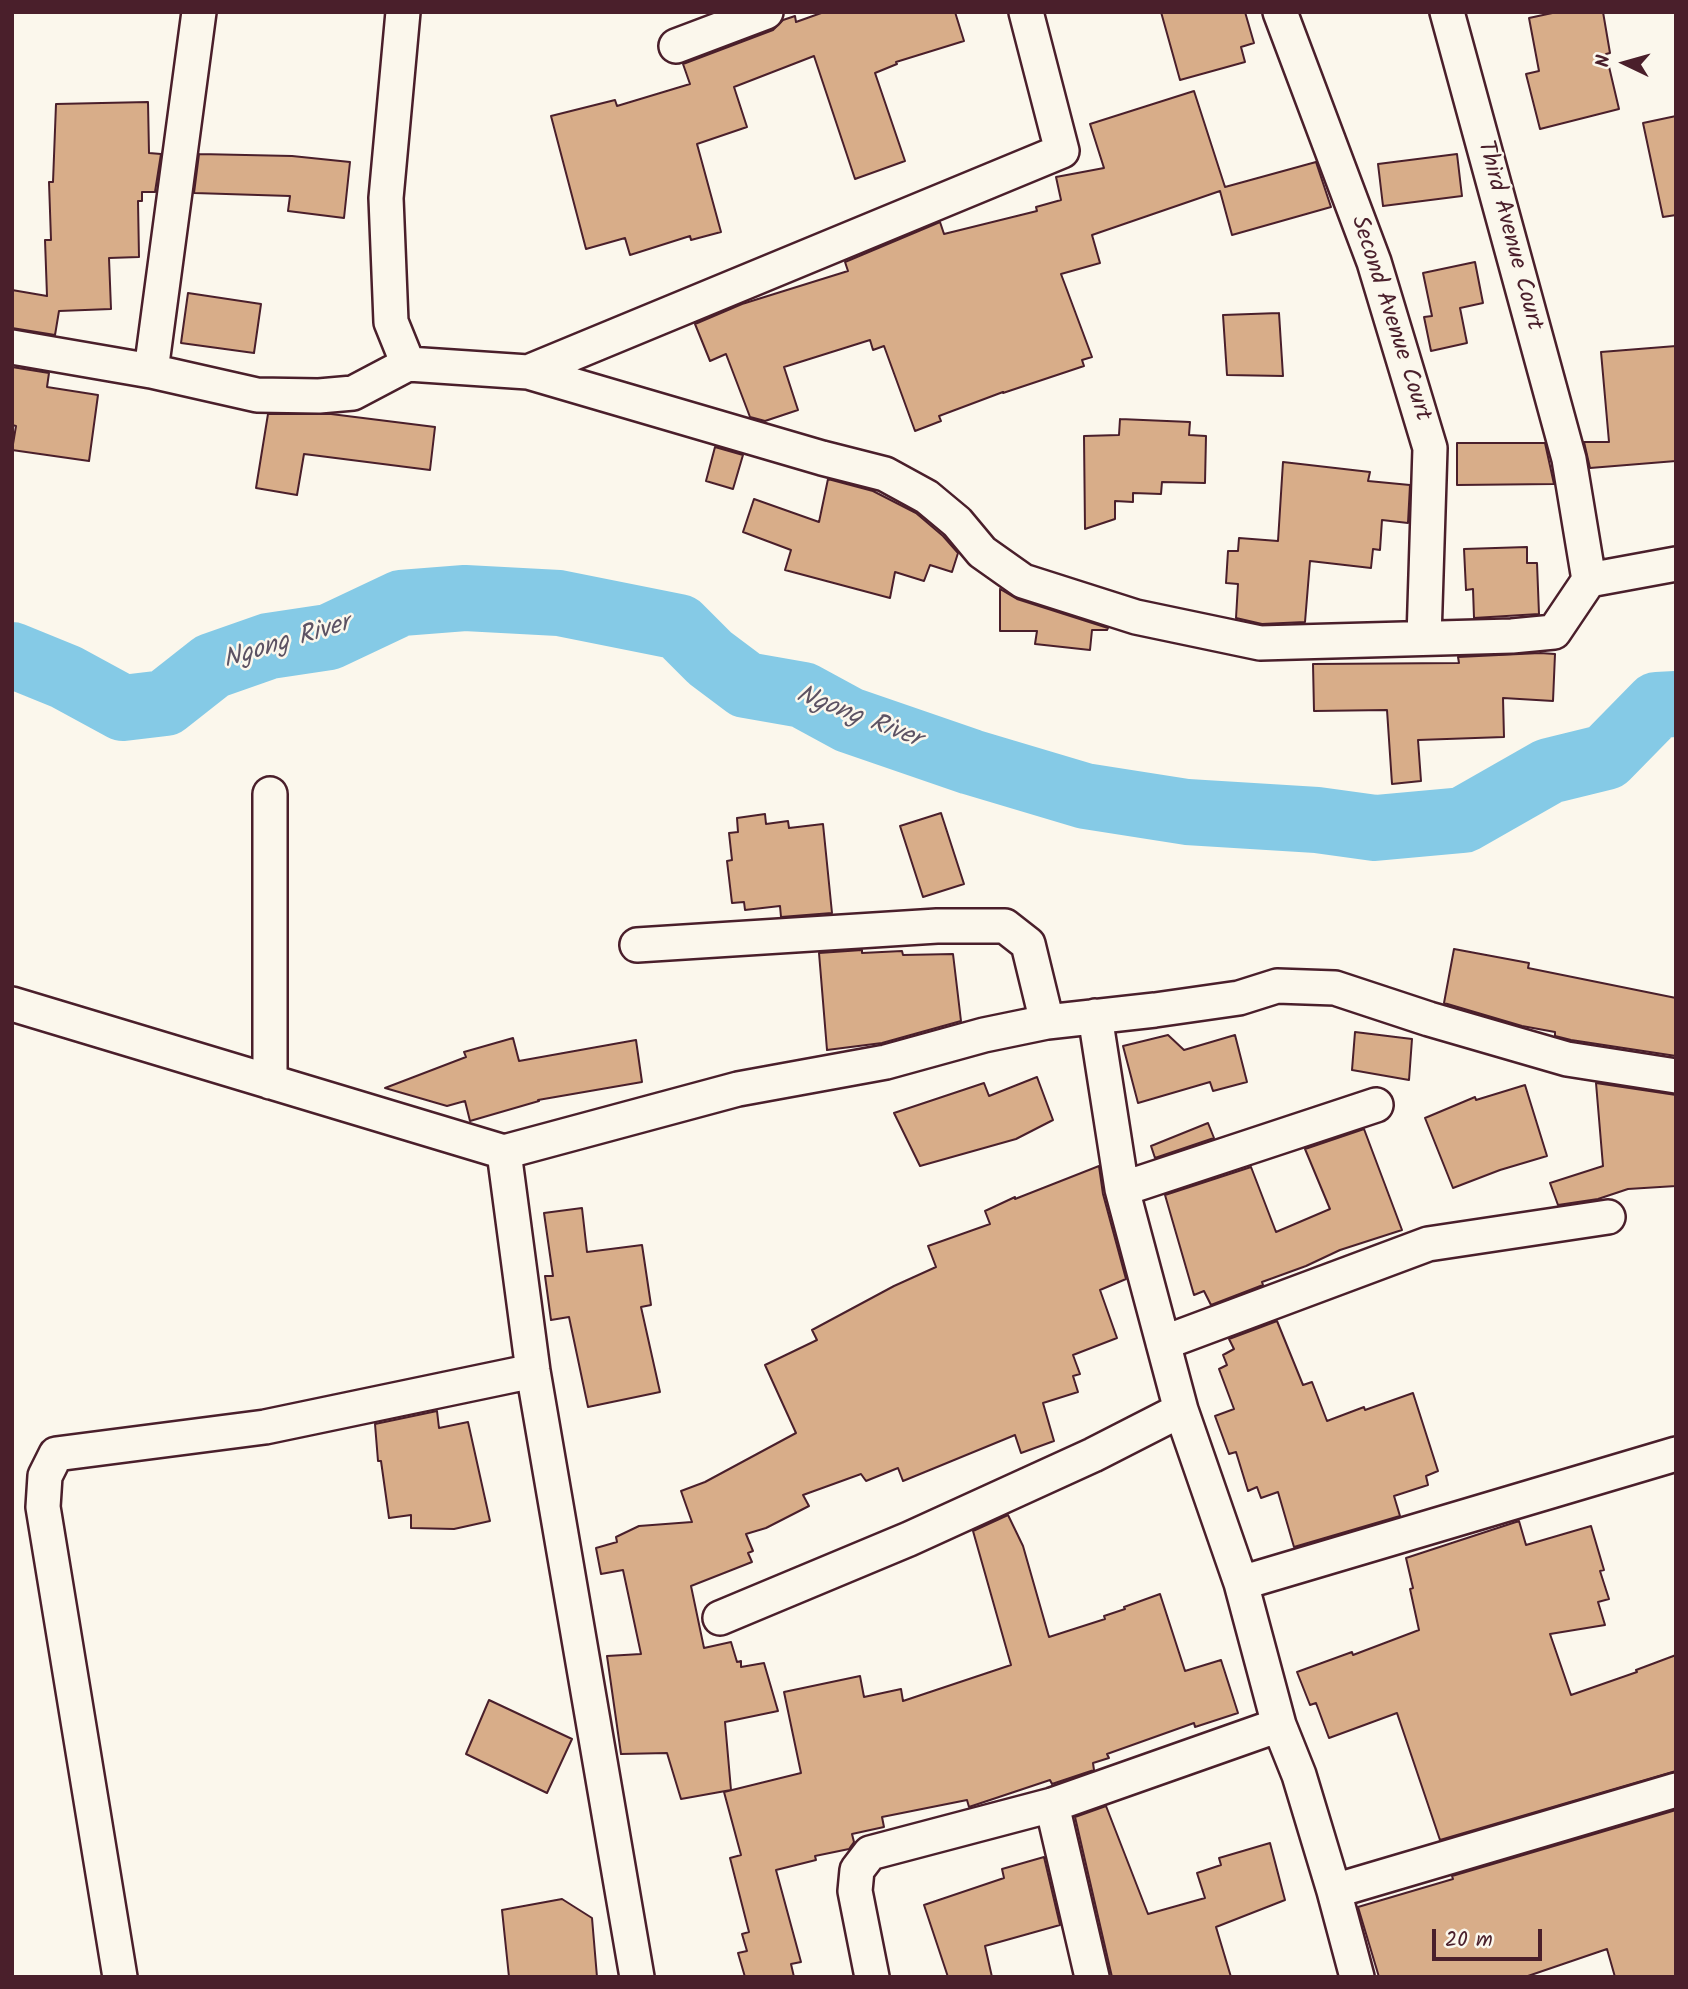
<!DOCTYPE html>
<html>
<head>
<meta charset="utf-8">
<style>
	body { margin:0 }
	#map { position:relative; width:1688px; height:1989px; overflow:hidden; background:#fbf7ec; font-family:Kalam,sans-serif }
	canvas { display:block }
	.frame { position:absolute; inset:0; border:14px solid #4a1f2b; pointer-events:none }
	.north { position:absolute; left:1590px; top:28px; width:70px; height:70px; -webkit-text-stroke:5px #fbf7ec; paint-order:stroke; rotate:275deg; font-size:19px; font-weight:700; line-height:28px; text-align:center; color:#4a1f2b }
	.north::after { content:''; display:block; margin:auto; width:24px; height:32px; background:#4a1f2b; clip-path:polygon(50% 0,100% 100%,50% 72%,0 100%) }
	.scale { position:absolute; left:1432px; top:1929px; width:110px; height:32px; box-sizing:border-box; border:4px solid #4a1f2b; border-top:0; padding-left:9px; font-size:21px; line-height:24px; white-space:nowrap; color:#4a1f2b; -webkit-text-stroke:5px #fbf7ec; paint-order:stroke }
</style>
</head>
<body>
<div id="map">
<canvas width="1688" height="1989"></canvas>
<div class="frame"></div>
<div class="north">N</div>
<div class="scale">20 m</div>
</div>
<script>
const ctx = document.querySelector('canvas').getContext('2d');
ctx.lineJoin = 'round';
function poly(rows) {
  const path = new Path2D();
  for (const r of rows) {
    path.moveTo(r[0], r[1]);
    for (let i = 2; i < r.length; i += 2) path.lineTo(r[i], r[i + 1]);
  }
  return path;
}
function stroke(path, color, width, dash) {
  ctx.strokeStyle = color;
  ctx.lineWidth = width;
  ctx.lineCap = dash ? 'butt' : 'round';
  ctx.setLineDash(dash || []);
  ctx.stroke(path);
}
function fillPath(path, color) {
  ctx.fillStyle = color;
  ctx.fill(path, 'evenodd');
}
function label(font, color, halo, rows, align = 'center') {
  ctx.font = font + ' Kalam,sans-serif';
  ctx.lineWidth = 5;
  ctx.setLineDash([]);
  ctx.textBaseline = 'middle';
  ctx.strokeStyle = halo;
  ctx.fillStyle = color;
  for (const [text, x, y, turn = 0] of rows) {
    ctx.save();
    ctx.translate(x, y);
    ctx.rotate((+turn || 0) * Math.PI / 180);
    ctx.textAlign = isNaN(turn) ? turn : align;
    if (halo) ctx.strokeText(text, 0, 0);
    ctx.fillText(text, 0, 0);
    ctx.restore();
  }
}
const river = poly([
	[12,655,66,677,123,708,165,703,212,666,269,646,329,637,401,603,465,598,559,603,679,627,710,658,746,685,803,695,849,720,971,762,1085,796,1187,812,1317,820,1375,828,1463,820,1549,771,1606,757,1657,705,1676,704]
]);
const building = poly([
	[824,12,955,12,964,41,896,62,897,64,875,73,905,161,855,179,814,56,734,87,747,127,697,144,721,232,691,240,690,236,630,255,625,238,586,249,551,116,615,100,617,106,690,84,683,64,773,30,783,20,795,16,796,22,824,12],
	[1161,12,1245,12,1254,43,1241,47,1245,62,1180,80,1161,12],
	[1557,12,1603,12,1610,53,1606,54,1619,109,1540,129,1526,74,1539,71,1529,18,1557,12],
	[1194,91,1225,187,1316,162,1331,207,1232,235,1220,191,1092,235,1100,263,1061,274,1092,357,1082,360,1084,366,1003,393,1003,392,939,416,941,421,915,431,884,346,873,350,870,340,784,367,798,410,765,421,750,417,726,354,710,361,695,324,742,304,848,271,845,262,940,222,944,234,1037,211,1036,207,1061,200,1056,177,1104,168,1090,124,1194,91],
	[148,102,149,153,161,154,155,192,142,192,142,201,138,201,139,257,109,258,111,309,59,311,55,335,12,328,12,290,47,296,45,240,51,240,49,182,53,182,56,104,148,102],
	[1676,116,1676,215,1663,217,1643,123,1676,116],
	[199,154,292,156,350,162,344,218,288,211,290,196,194,193,199,154],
	[1457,154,1462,196,1383,206,1378,164,1457,154],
	[1475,262,1483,303,1460,308,1467,343,1431,351,1424,317,1432,316,1423,273,1475,262],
	[188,293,261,304,254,353,181,343,188,293],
	[1279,313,1283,376,1227,375,1223,315,1279,313],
	[1676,346,1676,461,1590,468,1584,442,1609,442,1601,352,1676,346],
	[12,367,49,373,47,387,98,395,89,461,12,450,16,426,12,425,12,367],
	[268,414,331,414,435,427,430,470,304,454,297,495,256,488,268,414],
	[1120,419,1190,422,1189,435,1206,436,1205,483,1162,482,1161,494,1133,493,1133,502,1115,501,1115,519,1085,529,1084,436,1119,435,1120,419],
	[1457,443,1545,443,1554,484,1457,485,1457,443],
	[715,447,743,455,733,489,706,481,715,447],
	[1283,462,1370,472,1368,481,1410,485,1408,523,1382,520,1380,550,1373,549,1371,568,1310,561,1305,622,1262,624,1236,618,1238,584,1226,583,1228,551,1238,551,1239,538,1278,541,1283,462],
	[828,479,873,491,916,513,943,536,958,553,952,572,930,565,924,581,895,572,890,598,785,570,791,550,743,532,754,499,819,522,828,479],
	[1527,547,1527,563,1537,563,1539,614,1474,618,1473,589,1466,590,1464,549,1527,547],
	[1000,589,1017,599,1108,628,1107,630,1092,630,1090,650,1035,644,1037,631,1000,631,1000,589],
	[1540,653,1555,654,1553,701,1503,698,1504,737,1418,740,1421,781,1392,784,1387,710,1314,711,1313,664,1459,663,1458,657,1540,653],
	[941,813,964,884,923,897,900,826,941,813],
	[765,814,766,824,788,821,789,828,823,824,832,913,781,917,780,906,745,910,744,902,732,903,727,861,732,860,729,833,738,832,737,818,765,814],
	[1454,949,1529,963,1528,968,1676,998,1676,1056,1571,1040,1555,1036,1555,1032,1522,1026,1444,1003,1454,949],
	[862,950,862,953,902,951,903,955,953,954,961,1021,882,1043,827,1050,819,953,862,950],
	[1355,1032,1412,1039,1409,1080,1352,1070,1355,1032],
	[1168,1035,1184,1050,1235,1035,1247,1082,1213,1091,1210,1082,1138,1103,1123,1046,1168,1035],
	[513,1038,519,1061,636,1040,642,1082,538,1100,539,1101,470,1121,465,1101,447,1106,385,1088,466,1057,464,1052,513,1038],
	[1037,1077,1053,1120,1016,1139,920,1166,894,1113,984,1083,989,1096,1037,1077],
	[1596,1083,1676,1095,1676,1186,1628,1189,1598,1199,1558,1205,1550,1183,1603,1166,1596,1083],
	[1525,1085,1547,1156,1500,1170,1453,1188,1425,1118,1475,1097,1476,1100,1525,1085],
	[1208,1123,1214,1138,1155,1158,1151,1146,1208,1123],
	[1364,1129,1402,1230,1340,1250,1306,1266,1262,1282,1263,1285,1211,1305,1204,1291,1194,1295,1165,1195,1251,1167,1276,1232,1330,1209,1305,1149,1364,1129],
	[1099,1166,1103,1194,1126,1279,1100,1290,1117,1338,1073,1355,1080,1374,1073,1376,1078,1392,1043,1403,1054,1441,1021,1453,1015,1435,903,1481,898,1468,866,1481,861,1474,803,1495,809,1506,766,1528,746,1534,753,1551,748,1553,752,1562,691,1586,704,1648,731,1642,737,1662,741,1661,741,1667,764,1663,778,1711,725,1722,731,1790,681,1799,667,1753,621,1754,607,1656,641,1654,623,1570,601,1574,596,1548,617,1542,616,1537,639,1526,692,1522,681,1491,705,1482,796,1433,765,1365,817,1340,812,1330,894,1286,936,1267,928,1246,990,1224,985,1211,1015,1197,1015,1199,1099,1166],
	[582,1208,587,1252,642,1245,651,1305,641,1307,660,1392,588,1407,569,1317,551,1320,545,1276,553,1276,544,1213,582,1208],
	[1277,1321,1303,1385,1312,1382,1327,1421,1364,1407,1365,1410,1413,1393,1438,1471,1426,1476,1428,1485,1394,1496,1400,1516,1294,1547,1278,1492,1261,1498,1257,1487,1248,1491,1236,1452,1229,1454,1215,1416,1234,1409,1219,1369,1227,1365,1223,1355,1234,1349,1229,1339,1277,1321],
	[437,1411,439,1428,468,1422,490,1521,454,1529,411,1528,411,1515,389,1518,381,1461,378,1461,375,1424,437,1411],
	[1008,1515,1023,1546,1049,1637,1105,1619,1104,1616,1125,1609,1124,1607,1160,1594,1185,1671,1221,1660,1238,1713,1195,1727,1194,1723,1107,1754,1109,1758,1093,1763,1094,1770,1052,1784,1050,1780,969,1807,967,1800,882,1817,884,1827,852,1834,854,1842,849,1849,815,1856,816,1860,776,1870,801,1962,791,1964,794,1977,745,1977,738,1953,747,1951,742,1934,749,1932,730,1858,741,1855,724,1792,801,1773,784,1692,860,1676,864,1697,901,1689,903,1701,1011,1665,973,1531,1008,1515],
	[1519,1521,1526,1545,1591,1526,1604,1570,1600,1571,1609,1599,1598,1602,1605,1625,1550,1634,1571,1695,1637,1672,1636,1670,1676,1655,1676,1771,1440,1840,1397,1713,1329,1738,1316,1703,1310,1705,1297,1672,1352,1652,1353,1655,1419,1630,1410,1589,1413,1588,1406,1558,1519,1521],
	[489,1700,572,1739,547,1793,466,1754,489,1700],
	[1106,1806,1148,1914,1205,1898,1197,1873,1221,1865,1219,1858,1270,1843,1285,1900,1216,1927,1231,1977,1112,1977,1075,1817,1106,1806],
	[1676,1810,1676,1977,1615,1977,1607,1949,1525,1977,1379,1977,1358,1907,1453,1879,1452,1876,1676,1810],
	[1044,1857,1060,1925,985,1946,992,1977,948,1977,924,1905,1004,1878,1002,1869,1044,1857],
	[562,1899,592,1918,597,1977,509,1977,502,1910,562,1899]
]);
const street = poly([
	[403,12,386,198,391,322,408,364],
	[1280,12,1374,262,1430,448,1424,638],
	[676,46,766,12],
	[12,347,151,371,257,395,319,396,353,393,408,364,528,372,822,458,885,474,927,497,957,522,982,552,1023,581,1136,617,1260,643,1512,636,1554,632,1589,580,1569,459,1447,12],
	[151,371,199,12],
	[528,372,1062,151,1026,12],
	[1589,580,1676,564],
	[270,794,270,1082],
	[637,945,937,926,1005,926,1028,944,1047,1022],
	[12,1004,504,1152,738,1089,886,1062,984,1035,1047,1022,1155,1010,1239,998,1277,986,1335,988,1429,1019,1567,1059,1676,1076],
	[1095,1016,1122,1189,1181,1410,1241,1583,1279,1725,1299,1775,1334,1891,1357,1977],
	[504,1152,533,1371,637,1977],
	[1122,1189,1376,1105],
	[1163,1343,1428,1244,1608,1217],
	[1241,1583,1676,1454],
	[720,1618,909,1539,1093,1455,1181,1410],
	[1052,1805,1092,1977],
	[1334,1891,1676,1790],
	[120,1977,43,1507,45,1476,56,1454,265,1427,533,1371],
	[872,1977,855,1891,857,1870,870,1853,1052,1805,1279,1725]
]);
const streetNames = [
	["Third Avenue Court",1508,236,75],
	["Second Avenue Court",1389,319,72]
];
const waterNames = [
	["Ngong River",287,644,-17],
	["Ngong River",858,719,21]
];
stroke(river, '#85cae6', 66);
fillPath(building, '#d8ad89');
stroke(building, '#4a1f2b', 2);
stroke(street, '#4a1f2b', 38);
stroke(street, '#fbf7ec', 33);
label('24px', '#4a1f2b', '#fbf7ec', streetNames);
label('italic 26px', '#5c5263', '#fbf7ec', waterNames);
</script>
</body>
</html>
